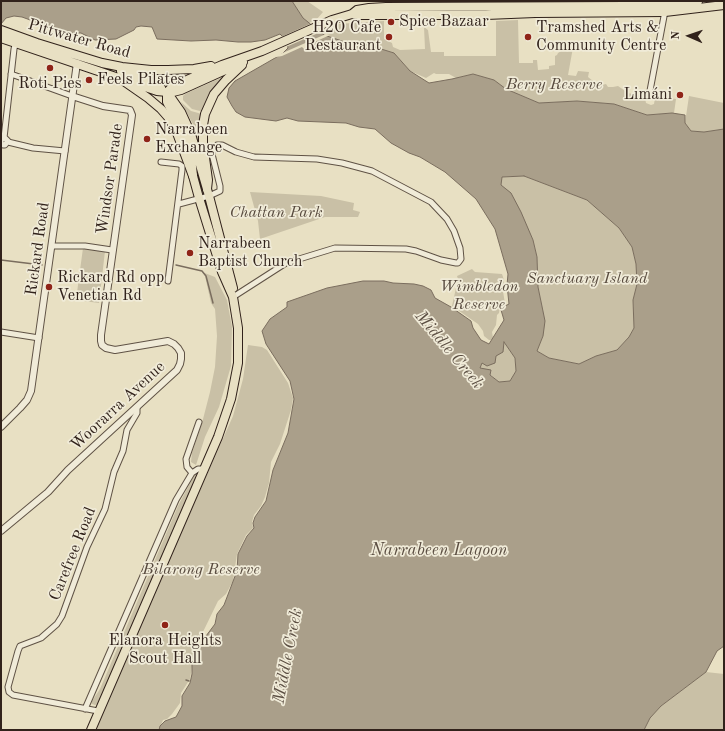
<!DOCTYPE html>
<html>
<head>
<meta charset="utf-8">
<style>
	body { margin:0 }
	#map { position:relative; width:725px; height:731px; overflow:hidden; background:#e8e0c3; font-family:"Old Standard TT",serif }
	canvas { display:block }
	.frame { position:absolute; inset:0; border:2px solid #31221b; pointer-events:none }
	.north { position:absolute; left:669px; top:16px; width:40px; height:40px; -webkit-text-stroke:3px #f0ebd8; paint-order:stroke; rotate:272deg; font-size:11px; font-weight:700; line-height:16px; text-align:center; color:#31221b }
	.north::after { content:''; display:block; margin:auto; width:14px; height:18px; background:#31221b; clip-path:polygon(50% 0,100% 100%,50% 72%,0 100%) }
</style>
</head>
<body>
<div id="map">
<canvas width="725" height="731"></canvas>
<div class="frame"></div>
<div class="north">N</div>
</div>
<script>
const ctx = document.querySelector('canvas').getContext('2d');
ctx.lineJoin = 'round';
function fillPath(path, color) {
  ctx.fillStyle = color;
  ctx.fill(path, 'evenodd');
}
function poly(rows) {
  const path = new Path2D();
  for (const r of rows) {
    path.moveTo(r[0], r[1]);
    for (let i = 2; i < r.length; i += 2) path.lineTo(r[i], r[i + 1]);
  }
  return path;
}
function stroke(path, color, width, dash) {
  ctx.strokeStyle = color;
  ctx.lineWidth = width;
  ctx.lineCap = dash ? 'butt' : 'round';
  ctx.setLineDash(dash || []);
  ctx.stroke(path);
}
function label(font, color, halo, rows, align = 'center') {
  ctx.font = font + ' "Old Standard TT",serif';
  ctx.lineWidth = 3.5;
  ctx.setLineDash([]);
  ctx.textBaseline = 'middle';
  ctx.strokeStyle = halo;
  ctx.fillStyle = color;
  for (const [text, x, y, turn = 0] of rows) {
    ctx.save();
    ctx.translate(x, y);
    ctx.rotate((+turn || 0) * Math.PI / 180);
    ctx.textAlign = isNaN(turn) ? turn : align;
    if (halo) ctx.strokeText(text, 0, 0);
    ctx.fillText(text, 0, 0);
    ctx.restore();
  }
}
const green = poly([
	[292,1,307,1,323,12,317,19,309,23,303,18],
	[518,20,519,63,533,63,533,60,537,60,538,70,549,69,549,66,555,65,555,56,557,55,558,53,563,50,564,46,574,42,568,75,576,76,578,71,589,72,588,77,593,81,602,85,606,84,608,87,613,87,618,86,628,93,643,96,645,98,646,103,651,105,654,104,656,92,659,92,669,98,676,99,674,113,647,115,614,104,577,101,539,103,506,89,494,80,473,74,456,78,449,74,436,74,434,73,426,78,410,71,394,53,365,44,338,40,321,33,326,27,337,24,384,21,384,39,392,43,393,47,400,50,425,49,424,27,428,30,431,52,444,52,444,56,496,56,496,21],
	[225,76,204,112,192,109,183,100,183,96,185,94],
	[689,96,724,103,724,129,704,132,691,131,685,123],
	[181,102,191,111,202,114,201,151,193,124],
	[524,176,587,200,619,228,632,247,636,264,637,284,633,300,634,328,629,337,617,350,596,356,579,364,549,358,537,351,543,336,543,312,538,287,537,257,533,240,501,185,502,177],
	[250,192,321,196,354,203,353,210,360,212,358,217,325,217,260,239,258,221],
	[83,248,105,251,99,303,76,300],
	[472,269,475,272,502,274,504,280,503,291,505,304,500,307,499,313,497,315,496,325,492,332,493,338,491,340,489,340,484,336,483,331,478,324,452,306,458,279,457,276],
	[202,272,215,277,227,300,232,327,231,366,219,407,205,437,196,465,191,462,192,453,202,423,210,392,215,367,217,336,215,309,211,303,205,276],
	[504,342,515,358,516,371,510,381,499,382,485,370,480,368,482,363,496,356],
	[248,345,262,347,267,350,288,383,293,398,291,410,280,444,271,462,269,483,265,497,261,506,254,515,252,522,253,528,246,535,237,554,233,581,226,594,218,601,201,636,194,654,190,679,181,693,180,703,172,714,167,719,163,720,159,730,96,730,105,705,233,416,243,379],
	[196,472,198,472,98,704,95,705,92,704,92,701,100,689,178,506],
	[706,672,724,674,724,730,644,730,650,718,661,706]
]);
const water = poly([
	[1,1,292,1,303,18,324,35,351,44,365,44,394,53,410,71,429,83,452,79,473,74,494,80,506,89,539,103,577,101,614,104,647,115,672,113,685,115,685,123,691,131,704,132,724,129,724,646,717,651,706,672,661,706,650,718,644,730,159,730,160,726,165,721,176,717,182,706,182,696,190,683,192,674,192,664,197,652,203,640,215,624,217,614,224,605,237,571,238,554,247,536,254,528,253,523,255,517,266,501,273,470,288,433,294,399,290,381,266,344,262,331,270,319,287,307,287,302,327,288,363,281,384,281,393,283,414,284,423,286,431,290,435,298,451,307,471,321,473,328,481,340,489,344,504,320,501,310,503,307,509,304,507,285,508,274,495,229,476,199,445,172,420,157,409,153,391,143,375,129,359,127,346,123,298,121,287,118,276,121,245,117,236,112,232,106,227,97,229,88,235,81,282,54,288,48,286,40,280,34,265,40,251,42,238,42,216,40,191,41,157,39,152,27,141,26,136,27,134,30,116,39,95,40,81,33,66,33,22,17,14,16,6,18,1,24,1,1],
	[524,176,587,200,619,228,632,247,636,264,637,284,633,300,634,328,629,337,617,350,596,356,579,364,549,358,537,351,543,336,545,321,538,287,537,257,533,240,521,212,511,193,501,185,502,177,524,176],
	[504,342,515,358,516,371,510,381,499,382,490,375,491,370,480,368,482,363,487,366,495,363,496,356,503,352,504,342]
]);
const pier = poly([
	[312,23,316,34,286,47,281,37],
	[326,34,330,35,308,45,309,47,306,48,304,49,302,47,282,56,271,58]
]);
const stream = poly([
	[1,260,42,265],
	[176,265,202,271,206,276,213,303],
	[186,680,189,681]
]);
const minor = poly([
	[11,74,72,96],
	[649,96,665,11],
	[4,138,14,49,16,41],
	[1,140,5,138,8,141,5,145,3,145,1,143],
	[8,142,33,148,65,151],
	[161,162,179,164,182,166,182,170,168,281],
	[179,204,209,196,220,191,220,186,212,154,214,149,217,145,222,145,236,152,254,157,317,159,342,163,372,171,431,202,447,219,454,231,460,248,461,259,458,263,456,263,441,260,416,251,406,249,335,248,286,263,233,297],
	[52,246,85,246,112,250],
	[1,332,39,338],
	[192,473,187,467,186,459,199,422],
	[85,709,176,500,192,473,198,469,203,469],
	[98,711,13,695,9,692,8,687,18,651,20,646,41,638,57,624,62,616,87,547,105,509,114,472,123,451,127,430,137,413,137,407]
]);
const tertiary = poly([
	[1,427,20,408,27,400,31,391,77,63],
	[1,531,48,492,68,470,177,370,180,364,181,359,181,353,178,348,174,344,168,341,115,350,106,348,102,345,101,341,101,335,132,115,130,110,103,106,72,96]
]);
const primary = poly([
	[167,92,181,112,191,134,209,196,233,288],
	[91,730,218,437,231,399,238,363,238,328,233,297,222,272,199,198,193,176,191,157,187,142,181,129,167,102,167,92]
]);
const trunk = poly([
	[352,14,358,15,486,15,535,13,665,12,724,5],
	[1,30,37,43,102,63,122,67,151,70,168,70,194,69,211,66],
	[1,38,157,91,167,92,173,92,181,90,243,62],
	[121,71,143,78,161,88],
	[125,82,148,98,161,109,168,117,177,133,193,176],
	[167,92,173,86,222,65,262,51,332,20,352,14,357,10,369,8,386,7,627,6,666,5,698,1],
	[207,189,208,180,203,143,203,125,205,114,214,94,226,80,242,65]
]);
const markers = [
	[391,22,4,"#8f2418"],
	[389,37,4,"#8f2418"],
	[528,37,4,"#8f2418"],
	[50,68,4,"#8f2418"],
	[89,80,4,"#8f2418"],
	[680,95,4,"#8f2418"],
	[147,139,4,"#8f2418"],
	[190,253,4,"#8f2418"],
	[49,287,4,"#8f2418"],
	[165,625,4,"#8f2418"]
];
const poiNames = [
	["Spice Bazaar",399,22],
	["H2O Cafe",381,28,"right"],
	["Restaurant",381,46,"right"],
	["Tramshed Arts &",536,28],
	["Community Centre",536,46],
	["Feels Pilates",97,80],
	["Roti Pies",50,84,"center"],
	["Limáni",672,95,"right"],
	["Narrabeen",155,130],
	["Exchange",155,148],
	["Narrabeen",198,244],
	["Baptist Church",198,262],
	["Rickard Rd opp",57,278],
	["Venetian Rd",57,296],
	["Elanora Heights",165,641,"center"],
	["Scout Hall",165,659,"center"]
];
const streetNames = [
	["Pittwater Road",79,39,16],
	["Windsor Parade",110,179,-82],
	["Rickard Road",38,249,-82],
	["Woorarra Avenue",118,406,-43],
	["Carefree Road",73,554,-68]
];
const parkNames = [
	["Berry Reserve",554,85],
	["Chattan Park",276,213],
	["Sanctuary Island",587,279],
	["Wimbledon",479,287],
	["Reserve",479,305],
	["Bilarong Reserve",201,570]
];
const waterNames = [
	["Middle Creek",449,350,50],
	["Narrabeen Lagoon",439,551],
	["Middle Creek",288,656,-79]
];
fillPath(green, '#c9c0a6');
fillPath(water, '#aa9f8a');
stroke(water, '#7a6d5e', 1);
fillPath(pier, '#e8e0c3');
stroke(stream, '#7a6d5e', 1.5);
stroke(minor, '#5f5245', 7);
stroke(tertiary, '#5f5245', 8);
stroke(primary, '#31221b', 10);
stroke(trunk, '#31221b', 10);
stroke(minor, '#f0ebd8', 5);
stroke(tertiary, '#f0ebd8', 6);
stroke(primary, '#e8e0c3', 8);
stroke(trunk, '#e8e0c3', 8);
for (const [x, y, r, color] of markers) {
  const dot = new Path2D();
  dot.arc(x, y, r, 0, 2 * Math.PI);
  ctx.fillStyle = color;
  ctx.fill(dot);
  stroke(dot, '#f0ebd8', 1.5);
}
label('16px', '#31221b', '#f0ebd8', poiNames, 'left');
label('16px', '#31221b', '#f0ebd8', streetNames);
label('italic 16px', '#574a3e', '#f0ebd8', parkNames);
label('italic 17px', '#5b4e42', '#f0ebd8', waterNames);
</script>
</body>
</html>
